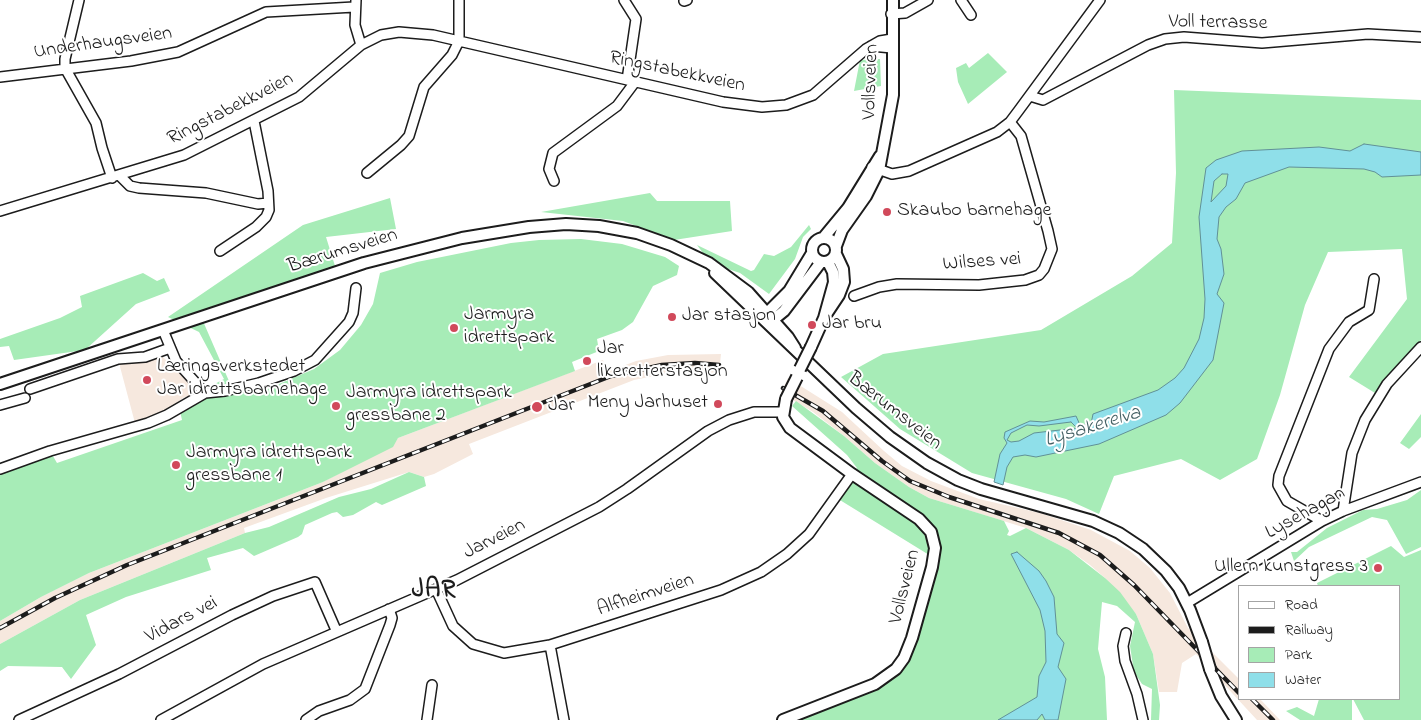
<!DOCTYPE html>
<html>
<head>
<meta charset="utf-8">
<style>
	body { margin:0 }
	#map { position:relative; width:1421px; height:720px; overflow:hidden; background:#fff; font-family:"Indie Flower",sans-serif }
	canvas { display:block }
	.legend { position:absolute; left:1238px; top:585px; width:162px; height:115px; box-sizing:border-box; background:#fff; border:1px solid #a4a4a4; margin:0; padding:6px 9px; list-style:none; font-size:15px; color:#1c1c1c }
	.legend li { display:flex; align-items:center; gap:10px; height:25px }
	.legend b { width:25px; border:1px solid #a4a4a4 }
</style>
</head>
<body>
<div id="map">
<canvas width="1421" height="720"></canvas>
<ul class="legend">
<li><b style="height:6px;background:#fff"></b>Road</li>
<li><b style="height:6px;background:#1c1c1c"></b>Railway</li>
<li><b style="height:14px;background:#a7ecb7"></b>Park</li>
<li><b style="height:14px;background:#8fdfe9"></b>Water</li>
</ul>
</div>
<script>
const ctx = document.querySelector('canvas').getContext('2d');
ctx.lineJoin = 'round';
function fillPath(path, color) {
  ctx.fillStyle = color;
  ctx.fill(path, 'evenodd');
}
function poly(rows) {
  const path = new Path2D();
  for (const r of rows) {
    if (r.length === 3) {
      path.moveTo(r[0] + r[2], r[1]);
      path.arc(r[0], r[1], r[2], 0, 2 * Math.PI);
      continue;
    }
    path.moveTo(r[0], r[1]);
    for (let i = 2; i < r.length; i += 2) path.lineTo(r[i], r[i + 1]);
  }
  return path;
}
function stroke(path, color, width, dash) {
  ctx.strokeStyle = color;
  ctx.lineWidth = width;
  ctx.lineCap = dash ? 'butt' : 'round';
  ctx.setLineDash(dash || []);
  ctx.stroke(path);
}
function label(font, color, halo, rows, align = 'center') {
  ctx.font = font + ' "Indie Flower",sans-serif';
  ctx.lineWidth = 4;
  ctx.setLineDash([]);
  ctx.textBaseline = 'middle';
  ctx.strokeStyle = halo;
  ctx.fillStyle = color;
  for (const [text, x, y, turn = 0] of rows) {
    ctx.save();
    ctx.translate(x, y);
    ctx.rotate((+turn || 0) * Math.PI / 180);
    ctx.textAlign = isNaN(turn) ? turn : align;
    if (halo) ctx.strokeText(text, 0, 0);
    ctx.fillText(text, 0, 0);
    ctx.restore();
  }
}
const built = poly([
	[721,354,719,373,679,371,634,380,469,444,473,454,434,474,424,477,409,472,326,498,244,528,245,533,80,600,0,644,0,621,41,597,89,573,323,482,394,444,398,438,603,360,607,372,636,361,668,355],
	[161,355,193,387,193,394,183,398,170,409,135,423,119,363],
	[788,378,842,412,884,451,902,466,931,481,979,499,1040,513,1091,530,1130,551,1150,568,1170,593,1188,628,1240,680,1240,699,1260,699,1280,720,1257,720,1196,654,1182,663,1177,692,1159,692,1153,654,1136,614,1105,578,1090,565,1069,550,1026,528,929,498,909,487,875,463,844,436,813,412,781,393]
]);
const green = poly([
	[988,53,1007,72,968,104,958,82,956,68,966,63,969,68],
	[880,59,881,86,854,91,860,60],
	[1174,90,1421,100,1421,340,1398,372,1375,393,1349,377,1407,299,1402,249,1328,252,1305,305,1280,395,1257,459,1220,480,1181,459,1114,476,1099,514,1066,499,972,473,900,429,841,377,883,354,1041,330,1132,276,1172,243,1176,173],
	[650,193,657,201,730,201,732,231,674,240,623,221,541,212],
	[390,198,396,229,326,237,335,266,199,312,232,388,258,393,314,369,340,350,361,325,373,304,380,273,417,262,511,243,539,240,581,239,622,244,665,257,679,266,677,275,653,286,633,322,622,330,597,339,599,351,572,362,575,371,398,438,393,447,323,482,89,573,41,597,0,621,0,469,50,451,57,463,182,420,180,411,208,396,209,387,224,379,199,332,168,317,303,225],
	[809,225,811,229,803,237,795,259,769,294,740,273,722,267,703,253,697,245,751,271,754,270,764,254,774,256,791,247],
	[143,273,157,281,164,278,170,291,136,304,85,350,14,360,9,346,0,347,0,339,60,318,82,307,80,296],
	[796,401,844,436,875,463,909,487,929,498,1004,521,1009,531,1007,535,1010,536,1026,528,1069,550,1105,578,1120,592,1136,614,1153,654,1160,705,1159,720,1151,720,1152,689,1142,684,1134,672,1130,646,1135,622,1117,606,1102,602,1098,649,1105,677,1107,720,783,720,864,688,904,658,934,558,835,497,857,468,847,455,792,406],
	[1421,414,1421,437,1409,449,1400,443],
	[409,472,424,477,426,486,389,502,382,505,376,502,353,515,343,517,337,512,332,513,305,525,302,534,298,537,254,556,243,548,207,558,211,570,126,597,86,615,96,645,71,679,62,667,8,666,0,671,0,644,80,600,245,533,269,527,339,497,371,489],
	[1421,490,1421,547,1406,554,1387,520,1372,517,1309,547,1294,561,1291,552,1297,552,1327,528,1363,510,1377,509,1407,500],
	[1391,546,1404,557,1421,550,1421,720,1364,720,1353,699,1400,699,1400,586,1318,586,1317,583],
	[1319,699,1352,699,1352,720,1300,720,1286,711,1297,707,1314,716]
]);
const water = poly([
	[1364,144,1421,152,1421,175,1382,177,1375,172,1364,169,1289,167,1245,183,1236,199,1226,207,1219,217,1217,239,1221,249,1224,274,1217,294,1224,303,1213,360,1180,403,1166,415,1099,444,1036,457,1025,455,1013,457,1007,467,1003,485,994,482,1000,454,1007,443,1004,438,1005,432,1030,421,1044,422,1076,416,1080,425,1091,424,1093,414,1158,390,1175,378,1184,368,1199,339,1204,318,1205,299,1199,217,1206,168,1216,160,1242,151,1319,147,1350,151,1364,144],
	[1222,174,1228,174,1226,186,1211,202,1214,181,1222,174],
	[1071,422,1077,428,1034,433,1019,441,1011,442,1007,440,1011,433,1027,425,1039,426,1071,422],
	[1017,552,1039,571,1046,581,1054,597,1057,634,1064,643,1058,667,1066,679,1058,720,1045,720,1042,714,1037,720,998,720,1037,697,1039,676,1046,662,1045,631,1040,610,1011,554,1017,552]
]);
const minor = poly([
	[79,0,65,59,65,68,96,123,102,148,112,178],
	[356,0,355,25,361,45],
	[624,0,636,19,627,80],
	[961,0,971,15],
	[684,1,687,0],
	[891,14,905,13,928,0],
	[871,46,892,48],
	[0,77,131,61,178,52,266,12,354,7],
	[1030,96,1043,100,1148,45,1165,39,1184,37,1262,43,1368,34,1421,37],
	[872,167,892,174,909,171,997,132,1010,122,1019,110,1100,0],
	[367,173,401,145,409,136,424,87,452,55,459,41,459,0],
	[120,176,130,186,139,188,206,193,258,204,268,203],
	[554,181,549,169,553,153,617,106,635,82],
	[0,211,184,155,299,97,361,45,381,35,399,32,433,35,723,102,762,107,786,105,813,95,866,49,880,41,892,39],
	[220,251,256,227,266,217,269,210,268,191,254,121],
	[854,296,879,287,897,284,979,285,1025,280,1039,275,1044,269,1052,249,1048,231,1021,136,1010,122],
	[30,389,118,359,145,357,170,348],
	[205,393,225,391,259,383,294,371,315,360,349,322,353,313,356,288],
	[0,405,25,398],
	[0,469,50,451,148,423,167,415,205,393,176,361,163,330],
	[1343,511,1352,453,1365,420,1387,384,1421,347],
	[1322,521,1287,501,1278,485,1279,476,1329,349,1349,322,1369,310,1374,279],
	[436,589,453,626,473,644,504,653,550,645,721,590,761,572,787,554,809,534,852,474],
	[1187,603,1322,521,1343,511,1421,482],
	[1126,633,1123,646,1125,661,1137,694,1143,720],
	[550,645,564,720],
	[19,720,119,674,232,615,273,596,315,582,336,630],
	[161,720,263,664,457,580,599,507,627,489,708,431,729,420,754,412,783,412],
	[306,720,319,711,350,700,365,689,390,625,392,618,389,609],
	[427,720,432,685]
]);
const major = poly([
	[824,237,848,208,880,156],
	[824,250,12],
	[836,246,842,230,866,196,879,170,893,95,893,0],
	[715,273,856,408,890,437,927,463,958,480,981,489,1093,521,1119,533,1143,549,1166,571,1179,588,1190,610,1202,642],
	[827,313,839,295,844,282,843,269,836,254],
	[763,317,789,291,812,253],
	[767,320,773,320,784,311,821,262],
	[811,347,824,318,834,282,833,272,828,262],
	[0,384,364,263,462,238,529,227,566,224,599,226,637,233,671,245,709,263,748,292,788,337,795,348],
	[1210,669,1221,696,1236,720],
	[783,720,875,684,896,669,904,658,912,638,932,567,935,548,931,532,919,519,852,474,790,428,783,417,786,399]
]);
const rail = poly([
	[783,388,823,411,882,461,910,481,949,497,1059,533,1100,555,1134,585,1240,694],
	[0,628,55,598,127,565,611,376,662,365,695,363,719,365],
	[1252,699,1273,720]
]);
const majorBridge = poly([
	[800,369,811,347],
	[786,399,797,377],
	[1202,642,1210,669]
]);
const markers = [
	[887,212,5,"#d1495b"],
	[672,317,5,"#d1495b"],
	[812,325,5,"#d1495b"],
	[454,328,5,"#d1495b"],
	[587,361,5,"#d1495b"],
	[147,380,5,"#d1495b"],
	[718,404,5,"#d1495b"],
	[336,406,5,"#d1495b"],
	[537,407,6,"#d1495b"],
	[176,465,5,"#d1495b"],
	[1378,568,5,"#d1495b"]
];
const streetNames = [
	["Voll terrasse",1218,24,1],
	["Underhaugsveien",103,44,-8],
	["Ringstabekkveien",677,73,12],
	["Vollsveien",872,82,-88],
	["Ringstabekkveien",231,110,-27],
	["Bærumsveien",343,252,-17],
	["Wilses vei",982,263,-4],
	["Bærumsveien",894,412,38],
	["Lysehagan",1306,514,-29],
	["Jarveien",495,540,-27],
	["Vollsveien",906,587,-76],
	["Alfheimveien",646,596,-18],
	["Vidars vei",182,621,-28]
];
const poiNames = [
	["Skaubo barnehage",897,212],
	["Jarmyra",464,316],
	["idrettspark",464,339],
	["Jar stasjon",682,317],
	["Jar bru",822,325],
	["Jar",597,350],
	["likeretterstasjon",597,373],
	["Læringsverkstedet",157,368],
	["Jar idrettsbarnehage",157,391],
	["Jarmyra idrettspark",346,394],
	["gressbane 2",346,417],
	["Meny Jarhuset",708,404,"right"],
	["Jar",548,407],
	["Jarmyra idrettspark",186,454],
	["gressbane 1",186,477],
	["Ullern kunstgress 3",1368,568,"right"]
];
const waterNames = [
	["Lysakerelva",1093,428,-17]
];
const districtNames = [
	["JAR",434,592]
];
fillPath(built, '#f6e8de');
fillPath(green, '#a7ecb7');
fillPath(water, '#8fdfe9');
stroke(water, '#619197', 1);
stroke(minor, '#1c1c1c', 12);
stroke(major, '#1c1c1c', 14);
stroke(minor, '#fff', 9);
stroke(major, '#fff', 10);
stroke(rail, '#1c1c1c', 4.5);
stroke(rail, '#fff', 2.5, [8]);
stroke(majorBridge, '#1c1c1c', 14, []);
stroke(majorBridge, '#fff', 10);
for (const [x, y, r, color] of markers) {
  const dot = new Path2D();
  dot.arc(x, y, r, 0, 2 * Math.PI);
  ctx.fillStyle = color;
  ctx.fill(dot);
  stroke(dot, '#fff', 2);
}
label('20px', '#1c1c1c', '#fff', streetNames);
label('20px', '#1c1c1c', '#fff', poiNames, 'left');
label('italic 21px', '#446064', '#fff', waterNames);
ctx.letterSpacing = '1px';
label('bold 25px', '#1c1c1c', '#fff', districtNames);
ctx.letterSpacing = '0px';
</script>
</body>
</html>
